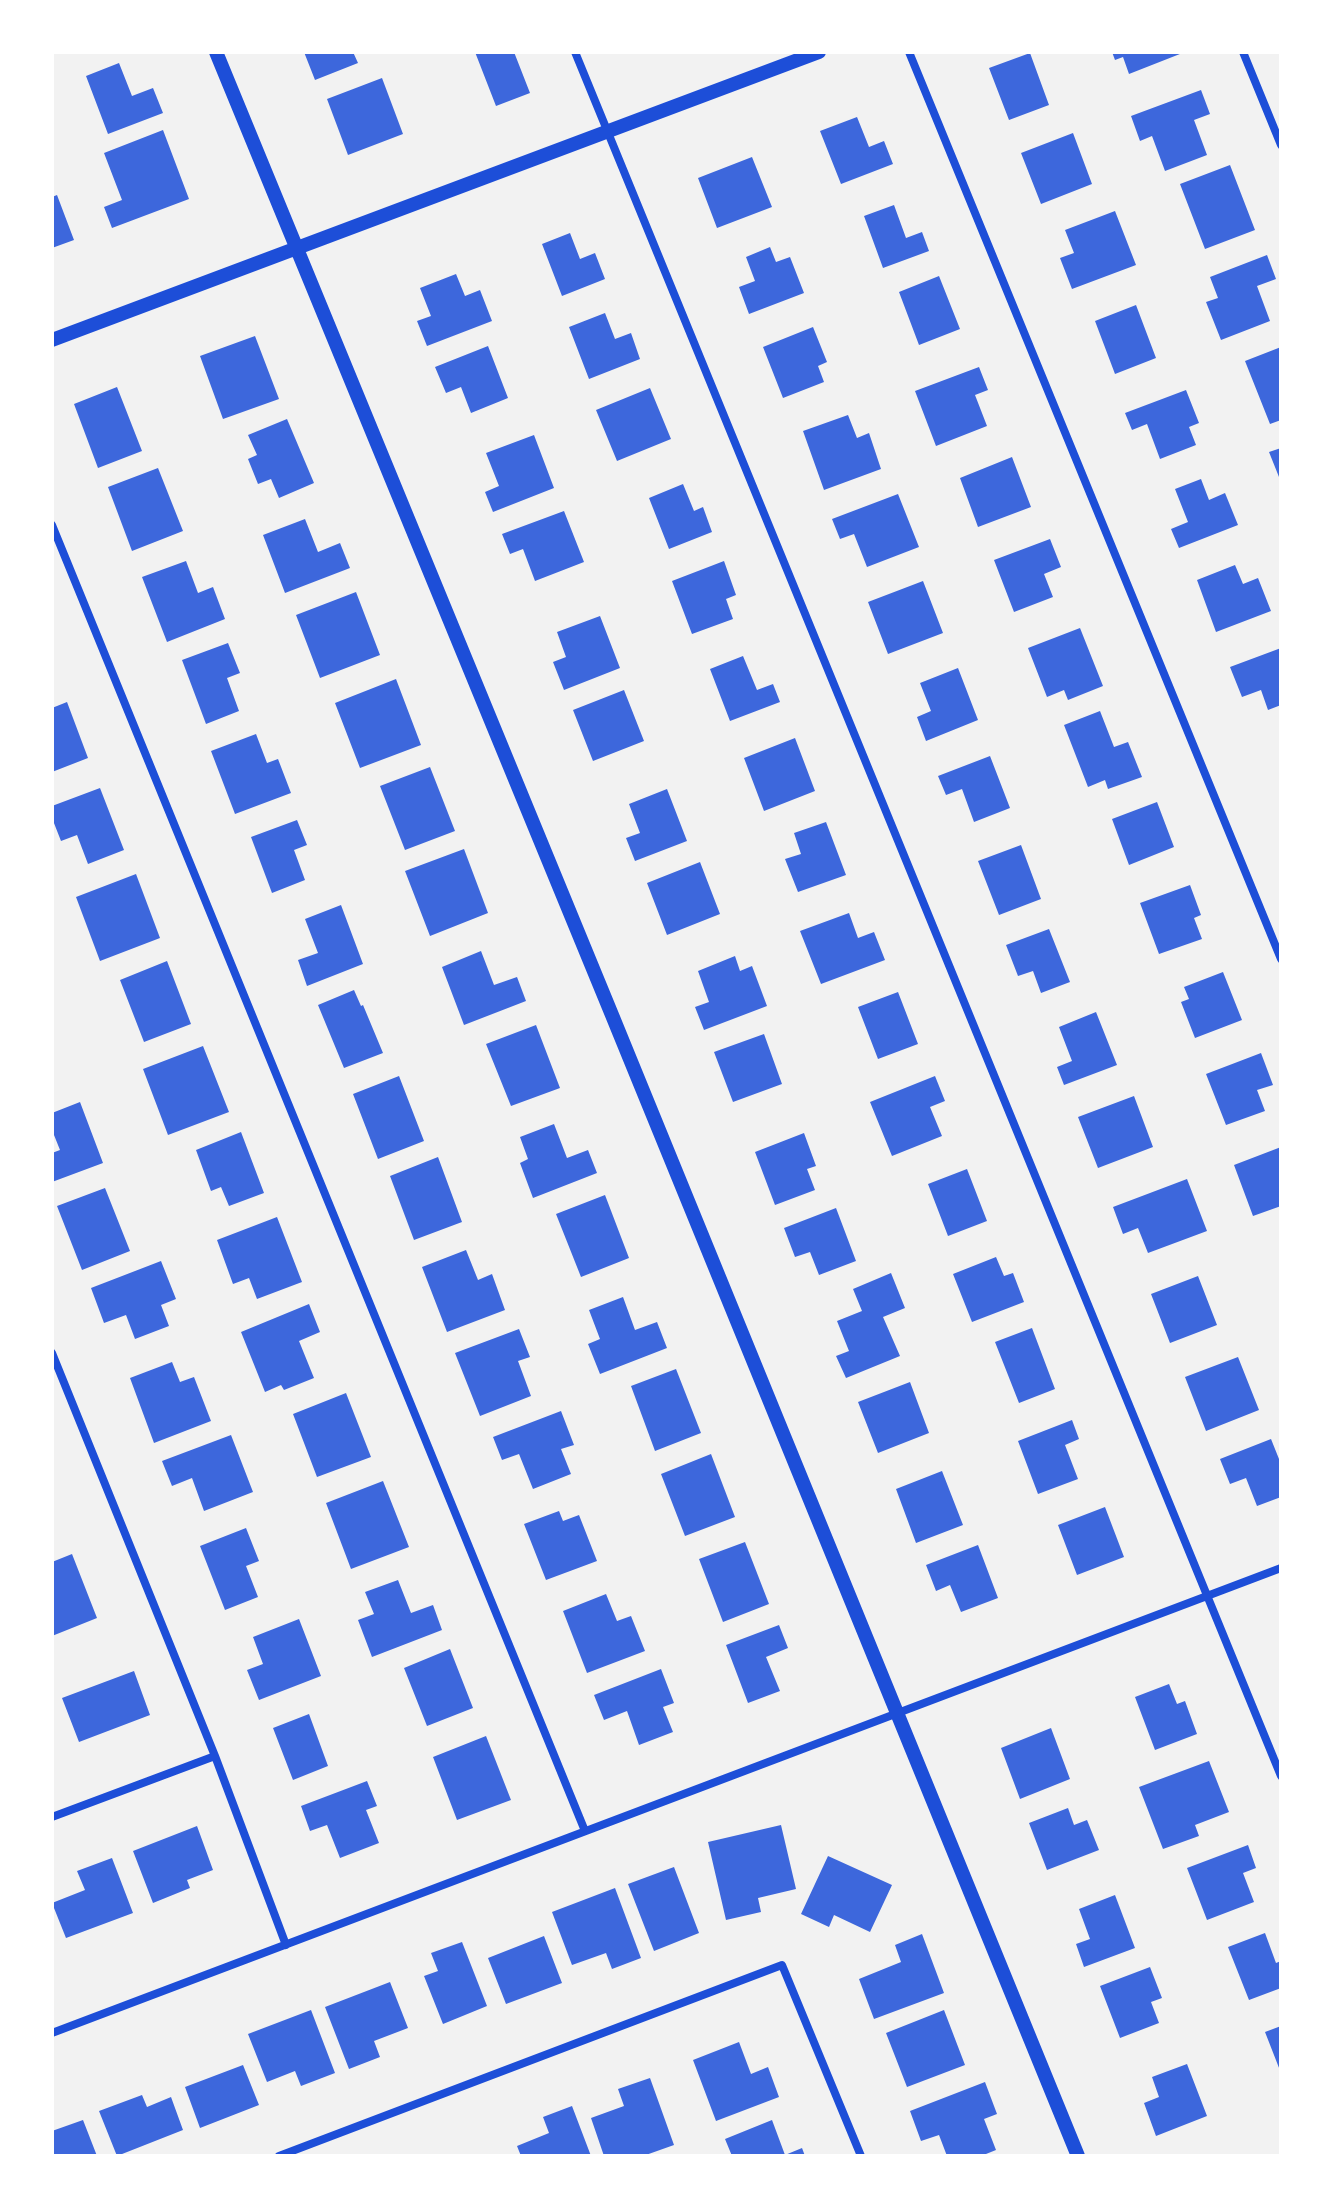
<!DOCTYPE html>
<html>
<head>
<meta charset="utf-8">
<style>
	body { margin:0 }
	#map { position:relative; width:1333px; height:2208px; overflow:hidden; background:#f2f2f2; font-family:Roboto,sans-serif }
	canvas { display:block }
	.frame { position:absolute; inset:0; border:54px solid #fff; pointer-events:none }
</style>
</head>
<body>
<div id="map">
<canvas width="1333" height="2208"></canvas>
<div class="frame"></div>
</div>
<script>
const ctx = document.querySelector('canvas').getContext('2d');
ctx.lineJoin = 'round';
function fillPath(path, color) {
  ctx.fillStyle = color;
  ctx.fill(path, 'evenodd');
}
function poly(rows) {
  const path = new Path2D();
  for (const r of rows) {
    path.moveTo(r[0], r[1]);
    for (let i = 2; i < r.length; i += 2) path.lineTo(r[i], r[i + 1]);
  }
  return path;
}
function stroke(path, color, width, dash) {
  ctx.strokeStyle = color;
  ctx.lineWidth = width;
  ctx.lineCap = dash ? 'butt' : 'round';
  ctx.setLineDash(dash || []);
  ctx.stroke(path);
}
const building = poly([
	[304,52,353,52,358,63,315,80],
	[475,52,514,52,530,93,496,106],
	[1112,52,1185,52,1129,74,1123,57,1115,60],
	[1030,53,1049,105,1009,120,989,68],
	[119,63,132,96,153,88,163,113,108,134,86,76],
	[382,78,403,134,348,155,327,99],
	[1201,90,1210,114,1194,120,1207,155,1165,171,1152,136,1140,141,1131,116],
	[857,117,869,147,884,141,893,164,841,184,820,131],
	[163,130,189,199,112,228,104,207,122,200,104,153],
	[1073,133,1092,184,1041,204,1021,153],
	[752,157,772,207,717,228,698,178],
	[1230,165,1255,230,1205,249,1180,184],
	[57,195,74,240,52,248,52,197],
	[894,205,906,238,922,232,929,251,883,268,864,216],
	[1115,211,1136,265,1072,289,1060,258,1074,253,1065,230],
	[570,233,580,259,595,253,605,279,562,296,542,244],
	[770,247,776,262,790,257,804,293,749,314,739,287,755,281,746,257],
	[1267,255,1276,279,1257,286,1270,321,1221,340,1206,302,1218,298,1210,277],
	[456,274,465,296,480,290,492,321,427,346,417,321,431,316,420,288],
	[939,276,960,329,919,345,899,292],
	[1136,305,1156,358,1115,374,1095,321],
	[605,313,615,339,631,333,640,359,589,379,569,327],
	[813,327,827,362,818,366,824,382,783,398,763,347],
	[255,336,279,399,223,419,200,356],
	[488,346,508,398,471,413,461,387,446,393,435,367],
	[1281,347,1281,420,1270,424,1245,361],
	[979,367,988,390,975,395,987,426,936,446,915,391],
	[117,387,142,451,98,468,74,404],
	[650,388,671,439,617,461,596,410],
	[1186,390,1199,423,1189,427,1196,445,1160,459,1147,424,1132,430,1125,413],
	[848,415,857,438,869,433,881,469,824,490,803,431],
	[287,419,314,483,279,498,271,479,258,484,248,459,257,455,248,435],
	[534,435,554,488,493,512,485,492,499,486,486,453],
	[1281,448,1281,482,1269,452],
	[1012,457,1031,507,978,527,960,478],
	[158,468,183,531,132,551,108,487],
	[1201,479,1209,500,1225,493,1238,525,1179,548,1171,529,1188,522,1175,489],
	[683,484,694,511,703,507,712,532,669,549,649,498],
	[898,494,919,547,867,567,854,534,840,539,832,519],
	[564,511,584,562,535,581,523,549,510,554,502,534],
	[305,519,318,552,340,543,350,568,285,593,263,535],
	[1050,539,1061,567,1044,574,1053,597,1014,612,994,560],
	[186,561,198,593,213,587,225,619,167,642,142,577],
	[724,561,736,595,726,599,733,619,692,634,672,581],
	[1235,565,1243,584,1258,578,1271,611,1216,632,1197,580],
	[923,581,943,633,888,654,868,602],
	[356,592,380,655,320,678,296,615],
	[600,616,620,668,564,690,553,662,566,657,557,632],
	[1080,628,1103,686,1068,700,1064,690,1047,697,1028,648],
	[228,643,240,673,227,678,239,711,206,724,182,660],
	[1281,648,1281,705,1268,710,1261,690,1242,697,1230,667],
	[743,656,757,690,773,684,780,702,730,721,710,669],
	[958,668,978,720,926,741,917,717,931,711,920,683],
	[396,679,421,745,360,768,335,703],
	[624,690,644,741,593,761,573,710],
	[67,702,88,758,52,772,52,708],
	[1100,711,1114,747,1128,742,1142,777,1108,789,1105,780,1088,787,1064,725],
	[256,734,267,763,278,759,291,793,235,814,211,751],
	[795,738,815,791,764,811,744,758],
	[990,756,1010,808,974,822,962,789,946,795,938,776],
	[430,767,455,831,405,850,380,786],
	[100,788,124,850,88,864,77,835,61,841,52,818,52,806],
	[667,789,687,841,635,861,626,838,640,833,629,804],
	[1157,802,1174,847,1129,865,1112,819],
	[297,820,307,845,294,850,305,880,272,893,251,837],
	[826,822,846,875,798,892,785,859,801,854,794,833],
	[1021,845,1041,899,999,915,978,861],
	[464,849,488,913,430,936,405,871],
	[700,862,720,914,667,935,647,883],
	[136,874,160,938,100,961,76,897],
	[1190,885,1201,915,1194,918,1202,939,1159,954,1140,903],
	[341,905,363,964,307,986,298,960,318,953,305,919],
	[849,913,858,938,874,932,885,960,821,984,800,931],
	[1049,929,1070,982,1041,993,1033,971,1018,976,1006,945],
	[481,951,494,985,517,977,526,1001,464,1025,442,967],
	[735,956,740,971,752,966,767,1006,704,1030,695,1007,709,1002,698,971],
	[167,961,191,1024,144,1042,120,980],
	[1223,972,1242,1020,1195,1038,1181,1002,1189,999,1184,987],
	[354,990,361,1006,363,1005,383,1053,344,1068,318,1005],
	[898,992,918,1044,878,1059,858,1007],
	[1096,1012,1117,1065,1064,1085,1057,1067,1072,1061,1059,1027],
	[536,1025,560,1088,511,1106,486,1044],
	[764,1034,782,1084,733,1102,714,1052],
	[203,1046,229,1112,168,1135,143,1069],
	[1261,1053,1273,1085,1257,1090,1265,1111,1226,1125,1206,1074],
	[399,1076,424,1141,378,1159,353,1094],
	[935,1076,945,1101,930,1107,942,1136,892,1156,870,1102],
	[1134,1096,1153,1147,1098,1168,1078,1117],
	[80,1102,103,1163,52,1182,52,1153,60,1150,52,1130,52,1113],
	[554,1124,567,1158,588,1150,597,1173,533,1198,520,1163,528,1159,520,1137],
	[241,1132,264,1193,229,1206,221,1187,211,1191,196,1150],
	[804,1133,816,1166,807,1169,815,1190,775,1205,755,1152],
	[1281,1147,1281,1206,1253,1216,1234,1165],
	[438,1157,462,1222,414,1240,390,1176],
	[967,1169,987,1221,948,1236,928,1184],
	[1187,1179,1207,1231,1148,1253,1138,1228,1123,1234,1113,1207],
	[105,1188,130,1251,82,1270,57,1206],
	[605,1195,629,1258,581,1277,556,1214],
	[836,1208,856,1261,819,1275,810,1252,795,1257,784,1228],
	[277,1217,302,1282,257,1299,249,1278,233,1284,217,1240],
	[466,1250,478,1280,492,1274,505,1310,447,1332,422,1267],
	[996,1257,1004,1276,1013,1273,1024,1302,972,1322,953,1274],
	[161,1261,176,1299,161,1305,169,1326,135,1339,126,1315,104,1323,91,1288],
	[891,1273,905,1308,883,1317,900,1356,846,1378,836,1356,849,1351,837,1321,862,1311,853,1289],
	[1198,1276,1217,1325,1170,1343,1151,1294],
	[623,1297,635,1330,657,1322,667,1348,600,1374,588,1344,600,1339,589,1310],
	[309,1304,320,1332,299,1341,314,1378,284,1390,281,1385,265,1392,241,1332],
	[1032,1328,1055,1389,1019,1403,995,1342],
	[519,1329,530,1357,518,1361,531,1396,480,1416,455,1353],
	[1238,1357,1259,1410,1206,1431,1185,1377],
	[172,1362,180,1382,194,1377,211,1421,154,1443,130,1378],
	[676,1369,701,1433,655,1451,631,1386],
	[910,1382,929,1433,878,1453,858,1402],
	[346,1393,371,1457,317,1477,293,1414],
	[561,1411,574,1445,561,1449,571,1474,533,1489,519,1454,502,1460,493,1437],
	[1072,1420,1079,1439,1065,1445,1078,1479,1038,1494,1018,1441],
	[231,1435,253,1492,204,1511,192,1478,172,1486,162,1461],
	[1271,1439,1281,1464,1281,1497,1257,1506,1246,1478,1230,1484,1220,1459],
	[711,1454,735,1517,685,1536,661,1474],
	[942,1471,963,1525,916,1543,896,1489],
	[383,1481,409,1547,351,1569,326,1503],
	[1105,1507,1124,1557,1077,1575,1058,1525],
	[559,1511,563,1521,579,1515,597,1561,546,1580,524,1524],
	[246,1528,259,1561,246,1566,258,1597,225,1610,200,1546],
	[745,1542,769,1604,723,1622,699,1559],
	[978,1545,998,1598,961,1612,950,1585,936,1591,926,1565],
	[72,1554,97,1618,52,1636,52,1562],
	[398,1580,411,1613,433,1605,442,1630,372,1657,358,1620,374,1614,365,1592],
	[606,1594,617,1621,631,1616,645,1651,587,1673,563,1611],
	[299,1619,321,1676,259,1700,247,1670,263,1664,253,1637],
	[779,1625,788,1648,766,1657,780,1691,748,1703,726,1645],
	[450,1649,473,1708,427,1726,404,1668],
	[661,1669,674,1703,663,1707,673,1732,639,1745,627,1711,604,1720,594,1695],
	[134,1671,150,1715,79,1742,62,1698],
	[1169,1684,1177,1704,1185,1701,1197,1734,1155,1750,1135,1697],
	[309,1714,328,1766,293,1780,273,1728],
	[1051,1728,1070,1779,1020,1799,1001,1748],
	[486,1736,511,1800,457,1820,433,1757],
	[1209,1761,1229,1812,1195,1825,1199,1836,1163,1849,1139,1787],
	[367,1781,377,1806,366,1810,379,1843,340,1858,327,1825,310,1831,301,1806],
	[1068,1808,1074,1825,1087,1820,1099,1850,1047,1870,1029,1823],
	[781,1825,796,1889,758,1898,761,1912,726,1920,708,1842],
	[197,1826,213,1870,187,1880,190,1888,153,1903,133,1851],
	[1248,1845,1256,1868,1243,1873,1254,1902,1207,1920,1187,1868],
	[828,1856,892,1885,870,1932,834,1915,829,1927,801,1914],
	[112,1858,133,1913,66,1938,52,1903,85,1890,77,1871],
	[674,1867,699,1933,654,1951,628,1884],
	[615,1888,641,1958,612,1969,606,1953,572,1965,552,1912],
	[1115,1895,1135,1948,1084,1967,1076,1944,1090,1939,1079,1909],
	[1265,1933,1276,1963,1281,1961,1281,1988,1249,2000,1228,1947],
	[922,1934,944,1993,874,2019,859,1979,901,1962,895,1945],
	[544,1936,562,1983,506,2004,488,1958],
	[462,1942,487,2006,443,2024,424,1976,438,1971,431,1953],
	[1150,1967,1162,1998,1151,2002,1159,2023,1120,2038,1100,1986],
	[390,1982,408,2028,374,2041,380,2057,349,2069,325,2007],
	[311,2010,335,2073,301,2086,295,2071,267,2082,248,2034],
	[944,2010,965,2065,907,2087,886,2033],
	[1281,2026,1281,2073,1265,2032],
	[739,2042,751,2074,768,2067,779,2097,716,2121,693,2060],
	[1187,2064,1207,2116,1156,2136,1144,2103,1159,2097,1152,2077],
	[243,2065,259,2105,200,2128,185,2087],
	[650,2078,674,2145,643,2156,604,2156,591,2118,624,2106,618,2089],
	[985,2082,997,2114,984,2119,996,2150,981,2156,947,2156,939,2135,921,2141,910,2111],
	[142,2095,147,2107,171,2097,183,2130,117,2156,99,2111],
	[572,2106,591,2156,521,2156,517,2146,549,2133,543,2117],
	[83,2120,97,2156,52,2156,52,2131],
	[772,2120,785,2155,802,2148,805,2156,732,2156,725,2139]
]);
const minor = poly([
	[575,52,1281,1776],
	[909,52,1281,959],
	[1243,52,1281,145],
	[52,525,585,1831],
	[52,1353,215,1756,286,1945],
	[52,1817,215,1756],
	[52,2033,1281,1568],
	[279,2156,782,1965,861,2156]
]);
const tertiary = poly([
	[216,52,612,1015,1078,2156],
	[52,340,819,52]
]);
fillPath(building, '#3d67dc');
stroke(minor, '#1d4ed8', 8);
stroke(tertiary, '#1d4ed8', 14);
</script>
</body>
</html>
